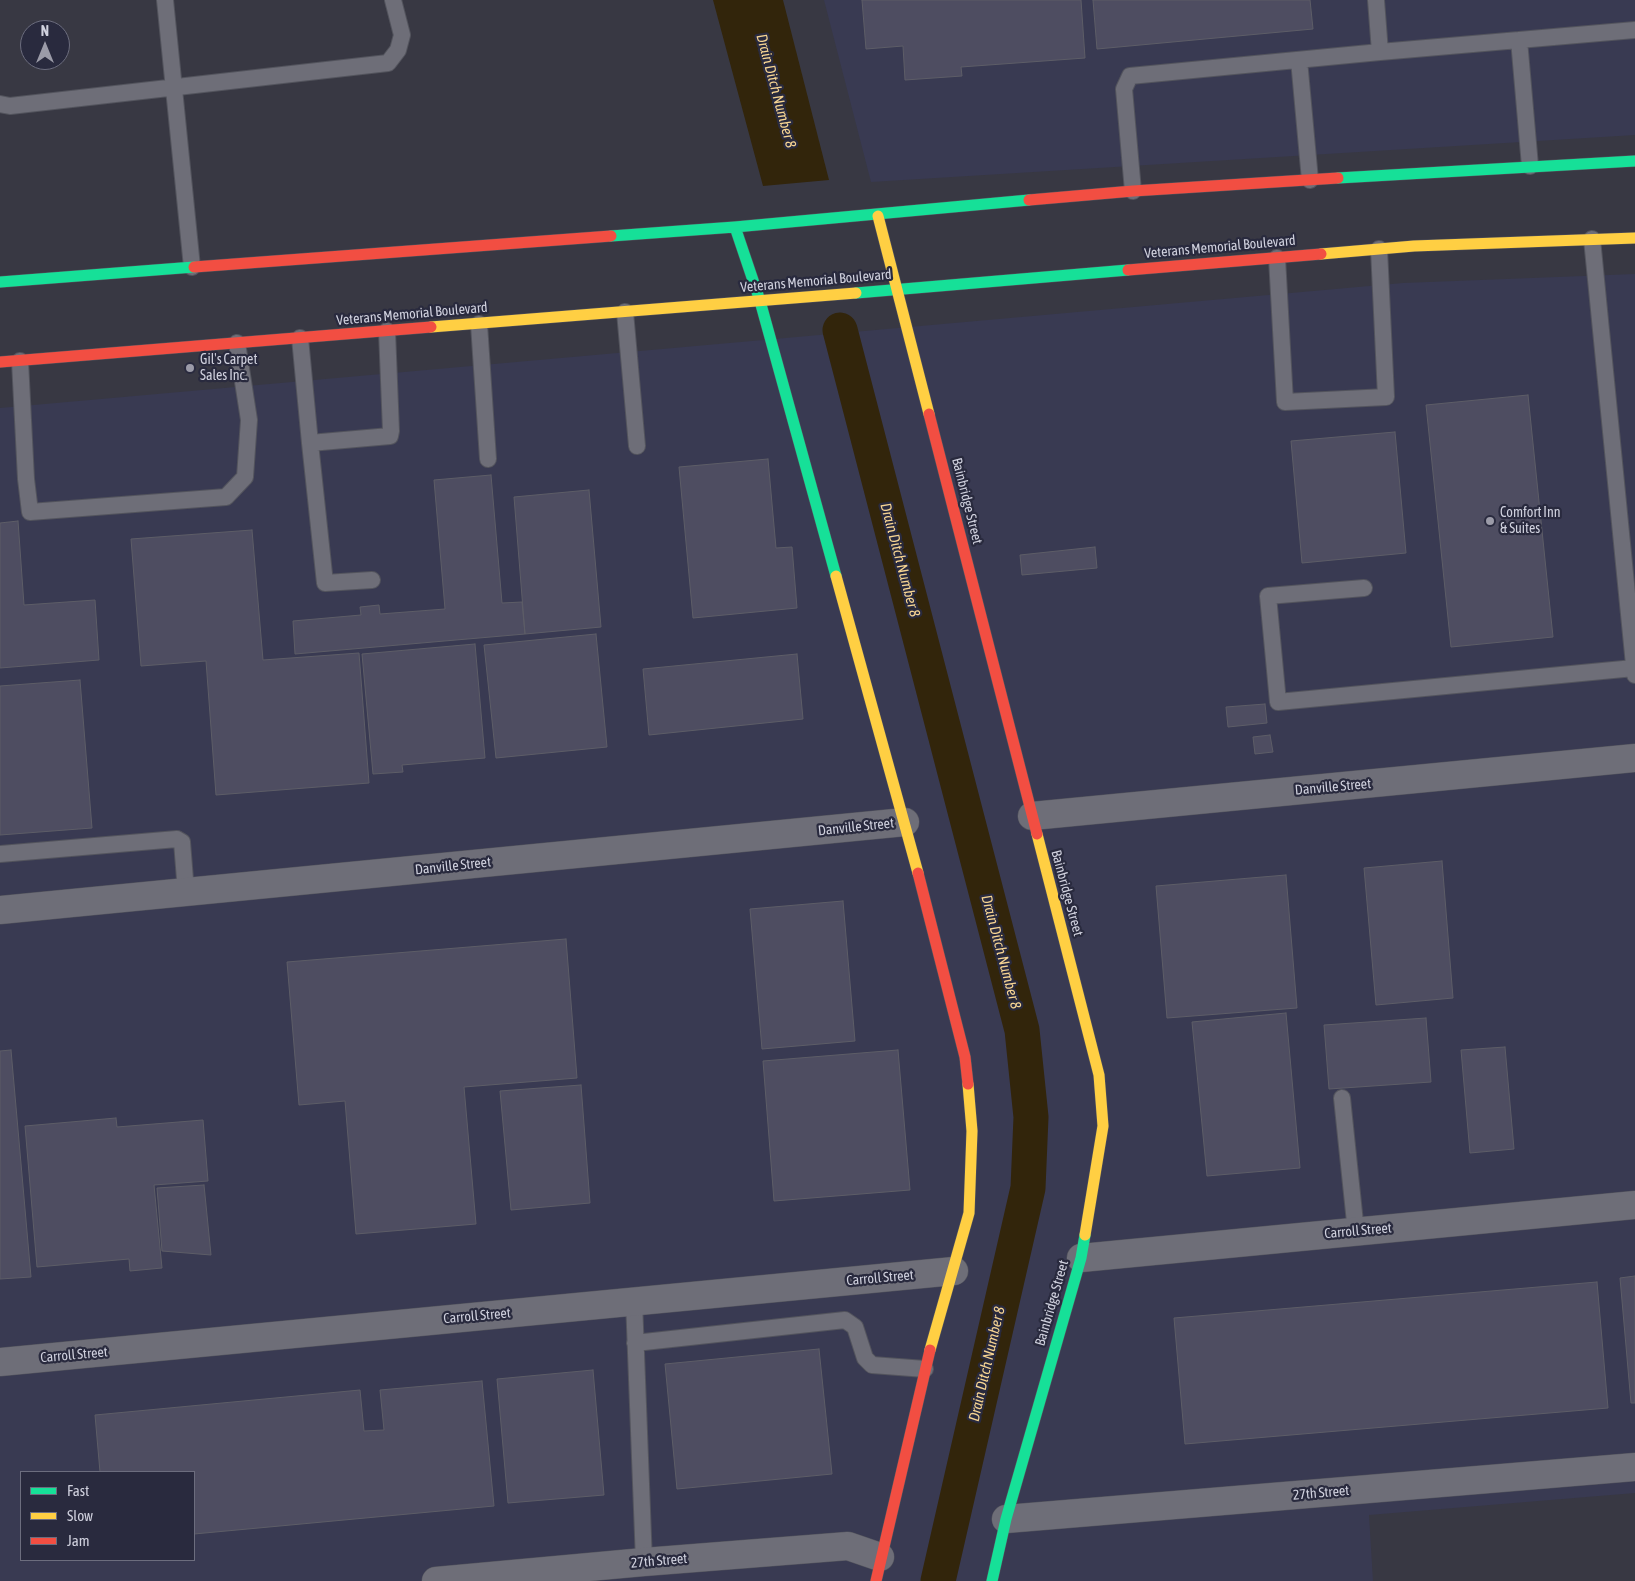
<!DOCTYPE html>
<html>
<head>
<meta charset="utf-8">
<style>
	body { margin:0 }
	#map { position:relative; width:1635px; height:1581px; overflow:hidden; background:#383843; font-family:"Asap Condensed",sans-serif }
	canvas { display:block }
	.legend { position:absolute; left:20px; top:1471px; width:175px; height:90px; box-sizing:border-box; background:#292a3e; border:1px solid #6c6d7e; margin:0; padding:6px 9px; list-style:none; font-size:15px; color:#d0d1de }
	.legend li { display:flex; align-items:center; gap:10px; height:25px }
	.legend b { width:25px; border:1px solid #6c6d7e }
	.north { position:absolute; left:20px; top:20px; width:50px; height:50px; box-sizing:border-box; background:#292a3e; border:1px solid #6c6d7e; border-radius:50%; rotate:0deg; font-size:14px; font-weight:700; line-height:20px; text-align:center; color:#d0d1de }
	.north::after { content:''; display:block; margin:auto; width:18px; height:22px; background:#9b9ba8; clip-path:polygon(50% 0,100% 100%,50% 72%,0 100%) }
</style>
</head>
<body>
<div id="map">
<canvas width="1635" height="1581"></canvas>
<ul class="legend">
<li><b style="height:6px;background:#16e098"></b>Fast</li>
<li><b style="height:6px;background:#ffcf43"></b>Slow</li>
<li><b style="height:6px;background:#f24e42"></b>Jam</li>
</ul>
<div class="north">N</div>
</div>
<script>
const ctx = document.querySelector('canvas').getContext('2d');
ctx.lineJoin = 'round';
function fillPath(path, color) {
  ctx.fillStyle = color;
  ctx.fill(path, 'evenodd');
}
function poly(rows) {
  const path = new Path2D();
  for (const r of rows) {
    path.moveTo(r[0], r[1]);
    for (let i = 2; i < r.length; i += 2) path.lineTo(r[i], r[i + 1]);
  }
  return path;
}
function stroke(path, color, width, dash) {
  ctx.strokeStyle = color;
  ctx.lineWidth = width;
  ctx.lineCap = dash ? 'butt' : 'round';
  ctx.setLineDash(dash || []);
  ctx.stroke(path);
}
function label(font, color, halo, rows, align = 'center') {
  ctx.font = font + ' "Asap Condensed",sans-serif';
  ctx.lineWidth = 4.5;
  ctx.setLineDash([]);
  ctx.textBaseline = 'middle';
  ctx.strokeStyle = halo;
  ctx.fillStyle = color;
  for (const [text, x, y, turn = 0] of rows) {
    ctx.save();
    ctx.translate(x, y);
    ctx.rotate((+turn || 0) * Math.PI / 180);
    ctx.textAlign = isNaN(turn) ? turn : align;
    if (halo) ctx.strokeText(text, 0, 0);
    ctx.fillText(text, 0, 0);
    ctx.restore();
  }
}
const built = poly([
	[824,0,1635,0,1635,135,871,182],
	[1635,274,1635,1493,1369,1515,1373,1581,0,1581,0,408,1403,283],
	[21,1472,194,1472,194,1560,21,1560]
]);
const water = poly([
	[713,0,783,0,829,180,763,186]
]);
const canal = poly([
	[840,330,1022,1030,1031,1117,1028,1188,938,1581]
]);
const building = poly([
	[862,0,1081,0,1085,58,961,67,962,76,905,80,903,46,866,49,862,0],
	[1093,0,1310,0,1313,29,1097,49,1093,0],
	[1528,395,1553,637,1451,647,1426,405,1528,395],
	[1395,432,1406,553,1302,563,1291,441,1395,432],
	[768,459,776,548,792,547,797,608,693,618,679,467,768,459],
	[491,475,502,603,522,602,525,634,295,654,293,621,361,615,360,607,379,605,380,614,445,609,434,480,491,475],
	[589,490,601,627,525,634,514,497,589,490],
	[18,521,24,605,95,600,99,660,0,668,0,523,18,521],
	[252,530,263,660,359,653,369,783,216,795,206,661,141,666,131,539,252,530],
	[1095,547,1097,568,1022,575,1020,555,1095,547],
	[596,634,607,747,496,758,484,645,596,634],
	[475,644,485,758,402,765,403,772,373,774,362,654,475,644],
	[797,654,803,719,649,735,643,669,797,654],
	[80,680,92,828,0,835,0,686,80,680],
	[1265,704,1267,723,1228,727,1226,707,1265,704],
	[1270,735,1273,752,1255,754,1253,737,1270,735],
	[1442,861,1453,998,1376,1005,1364,868,1442,861],
	[1286,875,1297,1008,1167,1018,1156,886,1286,875],
	[843,901,855,1041,762,1049,750,909,843,901],
	[566,939,577,1078,464,1087,476,1224,356,1234,345,1101,299,1105,287,962,566,939],
	[1286,1013,1300,1168,1207,1176,1192,1022,1286,1013],
	[1426,1018,1431,1082,1329,1089,1324,1025,1426,1018],
	[1505,1047,1514,1149,1470,1153,1461,1050,1505,1047],
	[11,1050,31,1277,0,1279,0,1051,11,1050],
	[898,1050,910,1190,774,1201,763,1061,898,1050],
	[581,1085,590,1203,511,1210,500,1091,581,1085],
	[116,1118,117,1127,203,1120,208,1181,154,1185,162,1268,130,1271,129,1259,37,1267,25,1126,116,1118],
	[204,1185,211,1255,162,1251,157,1188,204,1185],
	[1635,1276,1635,1403,1631,1403,1620,1278,1635,1276],
	[1597,1282,1608,1408,1185,1444,1174,1318,1597,1282],
	[819,1349,832,1474,677,1489,665,1364,819,1349],
	[593,1370,604,1495,508,1503,497,1379,593,1370],
	[482,1381,494,1506,194,1534,194,1472,100,1472,95,1415,360,1390,364,1431,384,1430,380,1390,482,1381]
]);
const lane = poly([
	[165,0,192,267],
	[1376,0,1380,52],
	[1519,40,1530,166],
	[1299,60,1310,180],
	[0,104,10,106,388,63,398,50,402,35,393,0],
	[1133,191,1124,89,1130,76,1380,52,1635,30],
	[1592,239,1635,675],
	[1277,258,1285,402,1386,397,1379,249],
	[625,312,637,446],
	[479,324,488,459],
	[300,338,310,443,390,436,391,431,387,331],
	[20,361,26,479,30,512,226,497,245,477,249,420,237,343],
	[310,443,325,583,372,580],
	[1364,588,1268,596,1278,702,1634,668],
	[0,854,177,839,182,842,186,892],
	[1342,1098,1356,1232],
	[634,1301,644,1562],
	[635,1343,845,1320,855,1327,865,1358,872,1365,925,1369]
]);
const street = poly([
	[1032,816,1635,758],
	[0,910,905,822],
	[1081,1258,1635,1205],
	[0,1362,954,1271],
	[1006,1519,1635,1467],
	[436,1581,644,1562,848,1546,880,1557]
]);
const fast = poly([
	[1338,178,1635,161],
	[735,227,760,301,836,576],
	[611,236,735,227,1029,200],
	[0,282,194,267],
	[856,293,1128,270],
	[992,1581,1006,1519,1081,1258,1085,1235]
]);
const slow = poly([
	[878,216,929,414],
	[1321,254,1414,246,1635,238],
	[431,327,856,293],
	[836,576,918,873],
	[1037,834,1099,1075,1103,1126,1085,1235],
	[930,1350,969,1213,972,1131,968,1084]
]);
const jam = poly([
	[1029,200,1133,191,1338,178],
	[194,267,611,236],
	[1128,270,1321,254],
	[0,362,431,327],
	[929,414,1037,834],
	[918,873,965,1057,968,1084],
	[876,1581,930,1350]
]);
const markers = [
	[190,368,5,"#9b9ba8"],
	[1490,521,5,"#9b9ba8"]
];
const streetNames = [
	["Veterans Memorial Boulevard",1220,247,-5],
	["Veterans Memorial Boulevard",816,281,-5],
	["Veterans Memorial Boulevard",412,314,-5],
	["Bainbridge Street",967,501,76],
	["Danville Street",1333,787,-5],
	["Danville Street",856,827,-6],
	["Danville Street",453,866,-6],
	["Bainbridge Street",1067,893,75],
	["Carroll Street",1358,1231,-5],
	["Carroll Street",880,1278,-5],
	["Bainbridge Street",1052,1303,-74],
	["Carroll Street",477,1316,-5],
	["Carroll Street",74,1355,-5],
	["27th Street",1321,1493,-5],
	["27th Street",659,1561,-5]
];
const poiNames = [
	["Gil's Carpet",200,360],
	["Sales Inc.",200,376],
	["Comfort Inn",1500,513],
	["& Suites",1500,529]
];
const waterNames = [
	["Drain Ditch Number 8",776,91,75],
	["Drain Ditch Number 8",900,560,75],
	["Drain Ditch Number 8",1001,952,75],
	["Drain Ditch Number 8",987,1364,-77]
];
fillPath(built, '#393a52');
fillPath(water, '#32250b');
stroke(canal, '#32250b', 35);
fillPath(building, '#4e4d61');
stroke(building, '#5d5d67', 1);
stroke(lane, '#53545d', 18);
stroke(street, '#53545d', 29);
stroke(fast, '#53545d', 12);
stroke(slow, '#53545d', 12);
stroke(jam, '#53545d', 12);
stroke(lane, '#6e6e78', 16);
stroke(street, '#6e6e78', 28);
stroke(fast, '#16e098', 11);
stroke(slow, '#ffcf43', 11);
stroke(jam, '#f24e42', 11);
for (const [x, y, r, color] of markers) {
  const dot = new Path2D();
  dot.arc(x, y, r, 0, 2 * Math.PI);
  ctx.fillStyle = color;
  ctx.fill(dot);
  stroke(dot, '#292a3e', 2);
}
label('14px', '#d0d1de', '#292a3e', streetNames);
label('14px', '#d0d1de', '#292a3e', poiNames, 'left');
label('italic 15px', '#f6d492', '#292a3e', waterNames);
</script>
</body>
</html>
